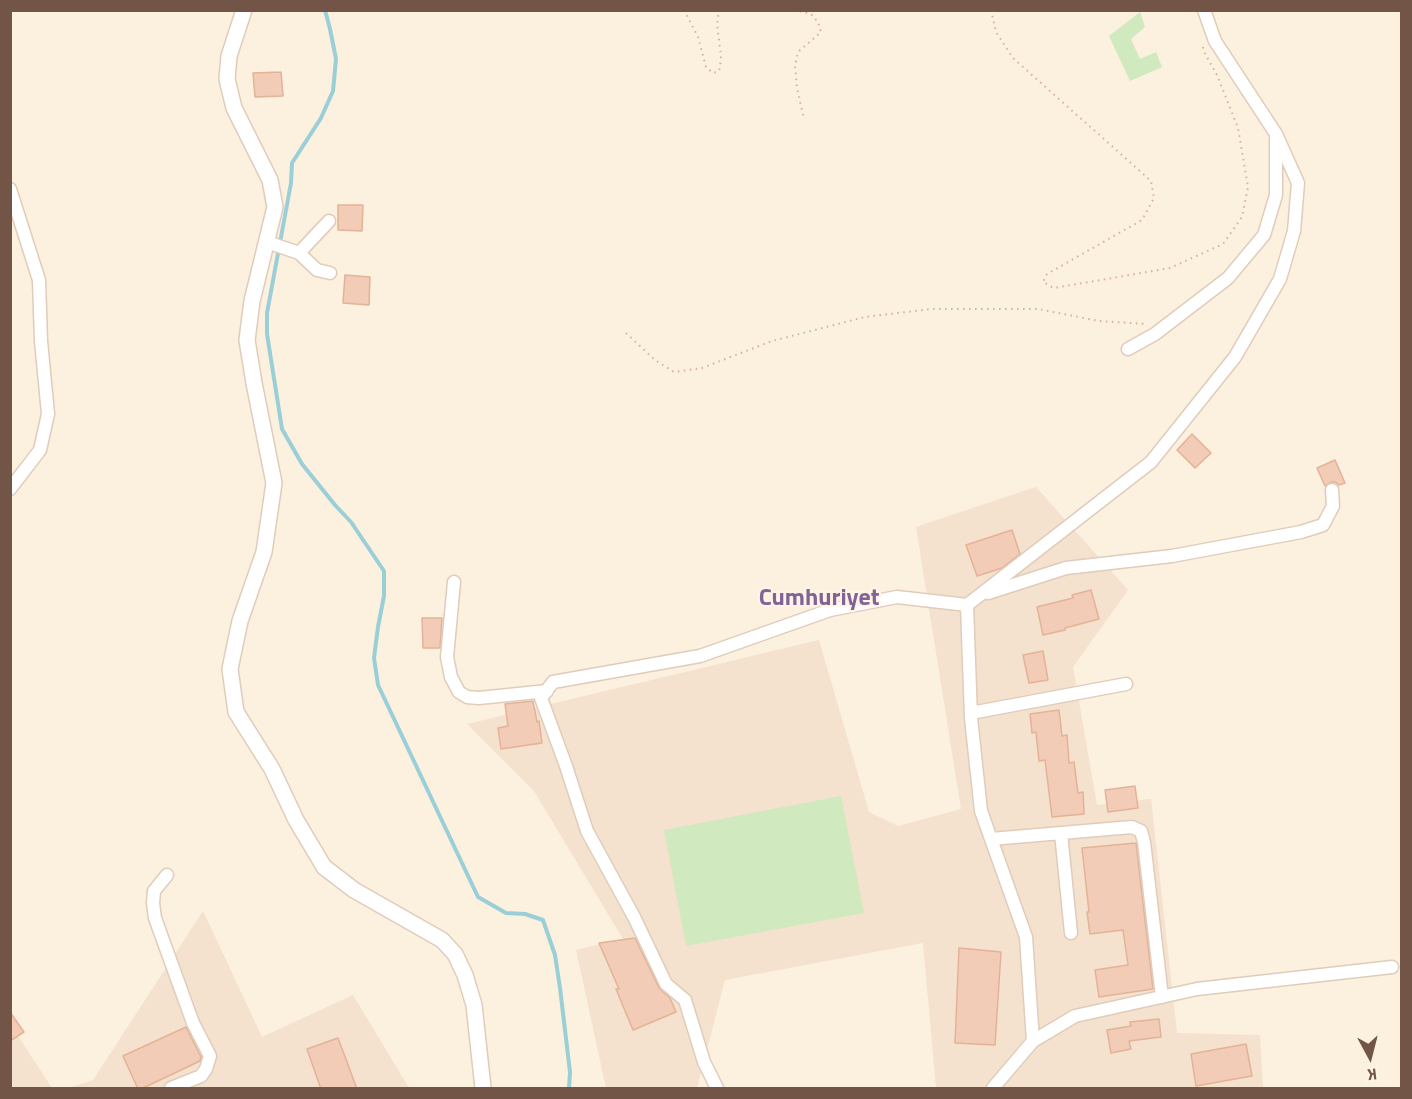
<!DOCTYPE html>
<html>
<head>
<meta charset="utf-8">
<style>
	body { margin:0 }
	#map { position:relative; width:1412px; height:1099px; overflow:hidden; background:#fcf0df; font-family:"Titillium Web",sans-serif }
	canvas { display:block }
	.frame { position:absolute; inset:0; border:12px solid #725547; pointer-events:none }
	.north { position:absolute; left:1340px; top:1027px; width:60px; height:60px; -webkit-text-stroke:4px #fff4e5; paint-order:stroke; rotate:173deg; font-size:16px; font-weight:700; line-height:24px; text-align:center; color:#725547 }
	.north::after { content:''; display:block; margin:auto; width:21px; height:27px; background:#725547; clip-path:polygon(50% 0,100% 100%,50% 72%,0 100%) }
</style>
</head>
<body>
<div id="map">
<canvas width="1412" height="1099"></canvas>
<div class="frame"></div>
<div class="north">K</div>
</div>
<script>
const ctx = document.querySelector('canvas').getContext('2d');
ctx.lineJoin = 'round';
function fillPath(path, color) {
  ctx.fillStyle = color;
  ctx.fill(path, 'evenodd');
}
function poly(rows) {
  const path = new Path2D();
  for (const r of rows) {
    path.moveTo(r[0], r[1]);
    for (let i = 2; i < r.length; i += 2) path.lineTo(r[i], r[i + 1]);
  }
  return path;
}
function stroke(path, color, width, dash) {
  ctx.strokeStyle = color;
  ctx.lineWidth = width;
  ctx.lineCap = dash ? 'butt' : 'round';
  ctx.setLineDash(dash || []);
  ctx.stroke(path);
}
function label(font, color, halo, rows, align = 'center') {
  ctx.font = font + ' "Titillium Web",sans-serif';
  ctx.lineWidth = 4.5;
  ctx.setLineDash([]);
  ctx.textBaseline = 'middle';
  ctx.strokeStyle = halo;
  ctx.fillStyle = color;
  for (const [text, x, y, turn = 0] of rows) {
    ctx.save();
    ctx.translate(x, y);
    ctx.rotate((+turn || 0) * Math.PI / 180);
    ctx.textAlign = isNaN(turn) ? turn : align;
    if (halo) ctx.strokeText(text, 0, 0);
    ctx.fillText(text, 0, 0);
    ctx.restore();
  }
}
const residential = poly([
	[1036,487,1128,590,1073,667,1097,805,1151,799,1177,1033,1260,1035,1263,1088,936,1088,923,943,725,980,697,1088,606,1088,576,950,623,939,534,791,467,724,819,640,869,812,898,826,961,809,916,527],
	[203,911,262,1037,353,995,409,1088,69,1088,93,1080],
	[11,1025,52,1088,11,1088]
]);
const green = poly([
	[1140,12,1145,27,1131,39,1140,59,1156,52,1162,67,1130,81,1109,36],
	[841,796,864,913,686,946,664,830]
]);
const stream = poly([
	[325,10,330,29,336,59,333,91,321,118,292,163,291,183,267,313,267,334,282,429,302,464,335,505,351,522,384,571,384,596,378,627,374,658,378,685,478,897,506,913,525,914,543,920,555,955,560,988,570,1072,569,1088]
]);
const building = poly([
	[281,72,283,96,255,97,253,73,281,72],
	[338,205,363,205,362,231,338,230,338,205],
	[345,275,370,277,369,305,343,303,345,275],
	[1192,434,1211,453,1195,468,1177,450,1192,434],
	[1335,460,1345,483,1339,485,1335,482,1331,482,1325,486,1317,468,1335,460],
	[1012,530,1020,554,1002,568,977,576,966,545,1012,530],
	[1091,590,1099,619,1065,628,1065,630,1043,635,1037,607,1073,598,1072,595,1091,590],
	[422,618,442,618,440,648,423,648,422,618],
	[1043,651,1048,680,1029,683,1023,655,1043,651],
	[533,701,537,722,539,721,542,743,501,749,498,728,508,726,505,704,533,701],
	[1059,710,1062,736,1067,735,1069,763,1074,762,1078,793,1083,792,1084,814,1052,817,1045,760,1039,761,1036,732,1032,733,1030,714,1059,710],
	[1135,786,1138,808,1108,812,1105,790,1135,786],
	[1136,843,1153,989,1099,997,1095,970,1128,965,1123,930,1090,934,1087,912,1089,912,1082,848,1136,843],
	[635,938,659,988,670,998,676,1012,633,1030,616,989,619,989,599,943,635,938],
	[959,948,1001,952,995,1045,955,1043,959,948],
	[10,1012,24,1032,10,1041,10,1012],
	[1159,1019,1161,1037,1129,1041,1131,1049,1111,1053,1107,1030,1131,1026,1130,1022,1159,1019],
	[186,1027,201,1057,200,1061,141,1089,138,1089,123,1056,186,1027],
	[338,1038,357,1089,321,1089,307,1049,338,1038],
	[1246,1044,1252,1076,1196,1086,1191,1054,1246,1044]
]);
const path = poly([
	[684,10,698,37,706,67,713,73,719,71,720,68,721,56,717,24,719,10],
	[794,10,811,14,818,22,821,32,798,52,795,66,797,88,804,119],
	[991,10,996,32,1013,58,1151,181,1154,198,1142,220,1047,274,1043,282,1054,288,1170,268,1223,244,1242,217,1248,187,1238,128,1217,75,1203,50,1203,46],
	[626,333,655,360,674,372,702,368,772,341,865,317,931,309,1038,309,1099,321,1146,324]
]);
const minor = poly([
	[10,189,39,280,41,341,48,414,40,450,10,489],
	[267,242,299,253,317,270,330,273],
	[299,253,329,221],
	[1128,349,1155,334,1228,278,1264,235,1276,195,1276,138],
	[454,582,447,657,451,677,459,692,467,697,479,698,547,691],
	[988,593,1066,568,1172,556,1301,532,1323,525,1333,506,1332,490],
	[967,605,1151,462,1235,357,1280,279,1294,231,1298,183,1276,134,1215,41,1204,10],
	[971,713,1126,684],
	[1061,833,1071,933],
	[991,839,1132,827,1141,831,1144,842,1162,997],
	[167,875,154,891,153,903,155,918,193,1023,210,1056,206,1069,201,1076,171,1088],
	[1033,1041,1075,1016,1197,989,1392,967],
	[717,1088,704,1062,685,1000,666,984,634,917,587,831,566,766,541,698,553,682,700,656,830,610,897,597,967,605,971,718,981,811,1026,937,1033,1041,993,1088]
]);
const tertiary = poly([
	[244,10,229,56,227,79,234,108,270,180,275,207,252,301,247,340,254,383,274,483,264,552,240,621,230,669,236,712,272,769,296,820,324,867,354,890,442,940,455,954,465,975,474,1005,483,1088]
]);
const districtNames = [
	["Cumhuriyet",819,599]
];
fillPath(residential, '#f4e1ce');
fillPath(green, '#d1e9be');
stroke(stream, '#9acfd7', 4);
fillPath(building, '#f2ccb7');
stroke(building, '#e4b297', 1.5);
stroke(minor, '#e0ccbb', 15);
stroke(tertiary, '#e0ccbb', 18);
stroke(path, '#d6b09a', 2, [1.5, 4.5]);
stroke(minor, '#fff', 12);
stroke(tertiary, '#fff', 15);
label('bold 24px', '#836296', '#fff4e5', districtNames);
</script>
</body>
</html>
